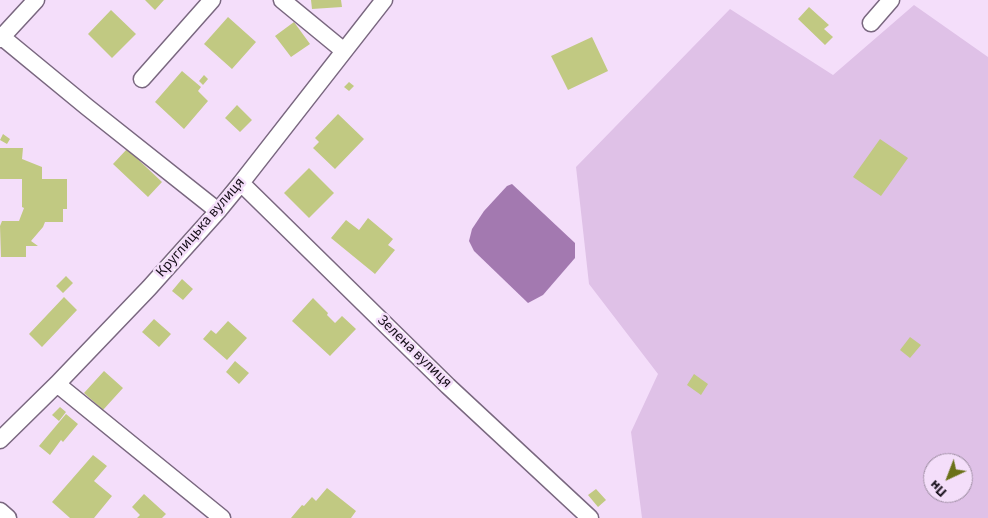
<!DOCTYPE html>
<html>
<head>
<meta charset="utf-8">
<style>
	body { margin:0 }
	#map { position:relative; width:988px; height:518px; overflow:hidden; background:#f4defa; font-family:"Source Sans 3",sans-serif }
	canvas { display:block }
	.north { position:absolute; left:923px; top:453px; width:50px; height:50px; box-sizing:border-box; background:#f4defa; border:1px solid #9b8ba0; border-radius:50%; rotate:223deg; font-size:14px; font-weight:700; line-height:20px; text-align:center; color:#160f19 }
	.north::after { content:''; display:block; margin:auto; width:18px; height:22px; background:#6b7119; clip-path:polygon(50% 0,100% 100%,50% 72%,0 100%) }
</style>
</head>
<body>
<div id="map">
<canvas width="988" height="518"></canvas>
<div class="north">Пн</div>
</div>
<script>
const ctx = document.querySelector('canvas').getContext('2d');
ctx.lineJoin = 'round';
function fillPath(path, color) {
  ctx.fillStyle = color;
  ctx.fill(path, 'evenodd');
}
function poly(rows) {
  const path = new Path2D();
  for (const r of rows) {
    path.moveTo(r[0], r[1]);
    for (let i = 2; i < r.length; i += 2) path.lineTo(r[i], r[i + 1]);
  }
  return path;
}
function stroke(path, color, width, dash) {
  ctx.strokeStyle = color;
  ctx.lineWidth = width;
  ctx.lineCap = dash ? 'butt' : 'round';
  ctx.setLineDash(dash || []);
  ctx.stroke(path);
}
function label(font, color, halo, rows, align = 'center') {
  ctx.font = font + ' "Source Sans 3",sans-serif';
  ctx.lineWidth = 5;
  ctx.setLineDash([]);
  ctx.textBaseline = 'middle';
  ctx.strokeStyle = halo;
  ctx.fillStyle = color;
  for (const [text, x, y, turn = 0] of rows) {
    ctx.save();
    ctx.translate(x, y);
    ctx.rotate((+turn || 0) * Math.PI / 180);
    ctx.textAlign = isNaN(turn) ? turn : align;
    if (halo) ctx.strokeText(text, 0, 0);
    ctx.fillText(text, 0, 0);
    ctx.restore();
  }
}
const green = poly([
	[914,5,988,57,988,518,642,518,631,432,658,374,589,284,576,167,730,9,833,75],
	[933,463,963,463,963,493,933,493]
]);
const water = poly([
	[512,184,575,243,575,258,543,295,528,303,474,251,469,241,472,229,484,211,507,186]
]);
const building = poly([
	[145,0,164,0,155,10],
	[311,0,341,0,342,7,312,9],
	[809,7,829,25,824,29,833,37,825,45,798,19],
	[111,10,136,34,112,58,88,34],
	[228,17,256,42,232,69,204,44],
	[294,22,310,44,291,57,275,36],
	[592,37,608,71,568,90,551,56],
	[182,71,201,87,198,91,208,101,184,129,155,102],
	[204,75,208,79,203,85,199,81],
	[349,82,354,86,349,91,344,87],
	[237,105,252,120,240,132,225,118],
	[338,114,364,139,335,169,313,148,319,142,315,138],
	[3,134,10,139,7,144,0,140],
	[880,139,908,158,881,196,853,177],
	[0,148,23,148,22,159,42,167,42,179,67,179,67,209,63,209,63,222,45,222,43,227,31,241,38,246,26,246,26,257,1,257,0,226,2,221,19,221,24,208,22,207,22,179,0,179],
	[127,149,162,182,148,197,113,164],
	[309,168,334,193,309,218,284,193],
	[368,218,393,239,388,245,395,250,375,274,331,238,346,220,359,230],
	[66,276,73,283,63,293,56,286],
	[182,279,193,289,183,300,172,291],
	[64,297,77,310,42,347,29,334],
	[313,298,328,313,327,315,335,323,342,316,356,329,330,356,292,321],
	[154,319,171,334,159,347,142,332],
	[228,321,247,338,227,360,203,339,211,330,216,334],
	[910,337,921,345,910,358,900,350],
	[235,361,249,373,239,384,226,372],
	[104,371,123,388,103,410,84,393],
	[694,374,708,384,701,395,687,385],
	[60,407,66,412,59,421,52,415],
	[66,414,78,424,63,442,61,440,50,455,39,446],
	[93,455,107,466,94,481,112,496,94,518,70,518,52,502],
	[327,488,356,511,351,518,291,518,302,505,304,506,312,497,316,501],
	[596,489,606,500,598,507,588,495],
	[144,494,166,514,162,518,137,518,140,515,132,507]
]);
const minor = poly([
	[282,0,344,51],
	[871,23,891,0],
	[2,37,87,107,218,211],
	[0,39,36,0],
	[142,79,212,0],
	[241,183,448,386,590,518],
	[57,384,222,518],
	[0,440,57,384,149,288,218,211,241,183,384,0],
	[0,511,8,518]
]);
const streetNames = [
	["Круглицька вулиця",201,228,-49],
	["Зелена вулиця",414,352,44]
];
fillPath(green, '#dfc1e7');
fillPath(water, '#a379b0');
fillPath(building, '#c1c982');
stroke(minor, '#79677f', 19);
stroke(minor, '#fff', 16);
label('15px', '#160f19', '#f4defa', streetNames);
</script>
</body>
</html>
